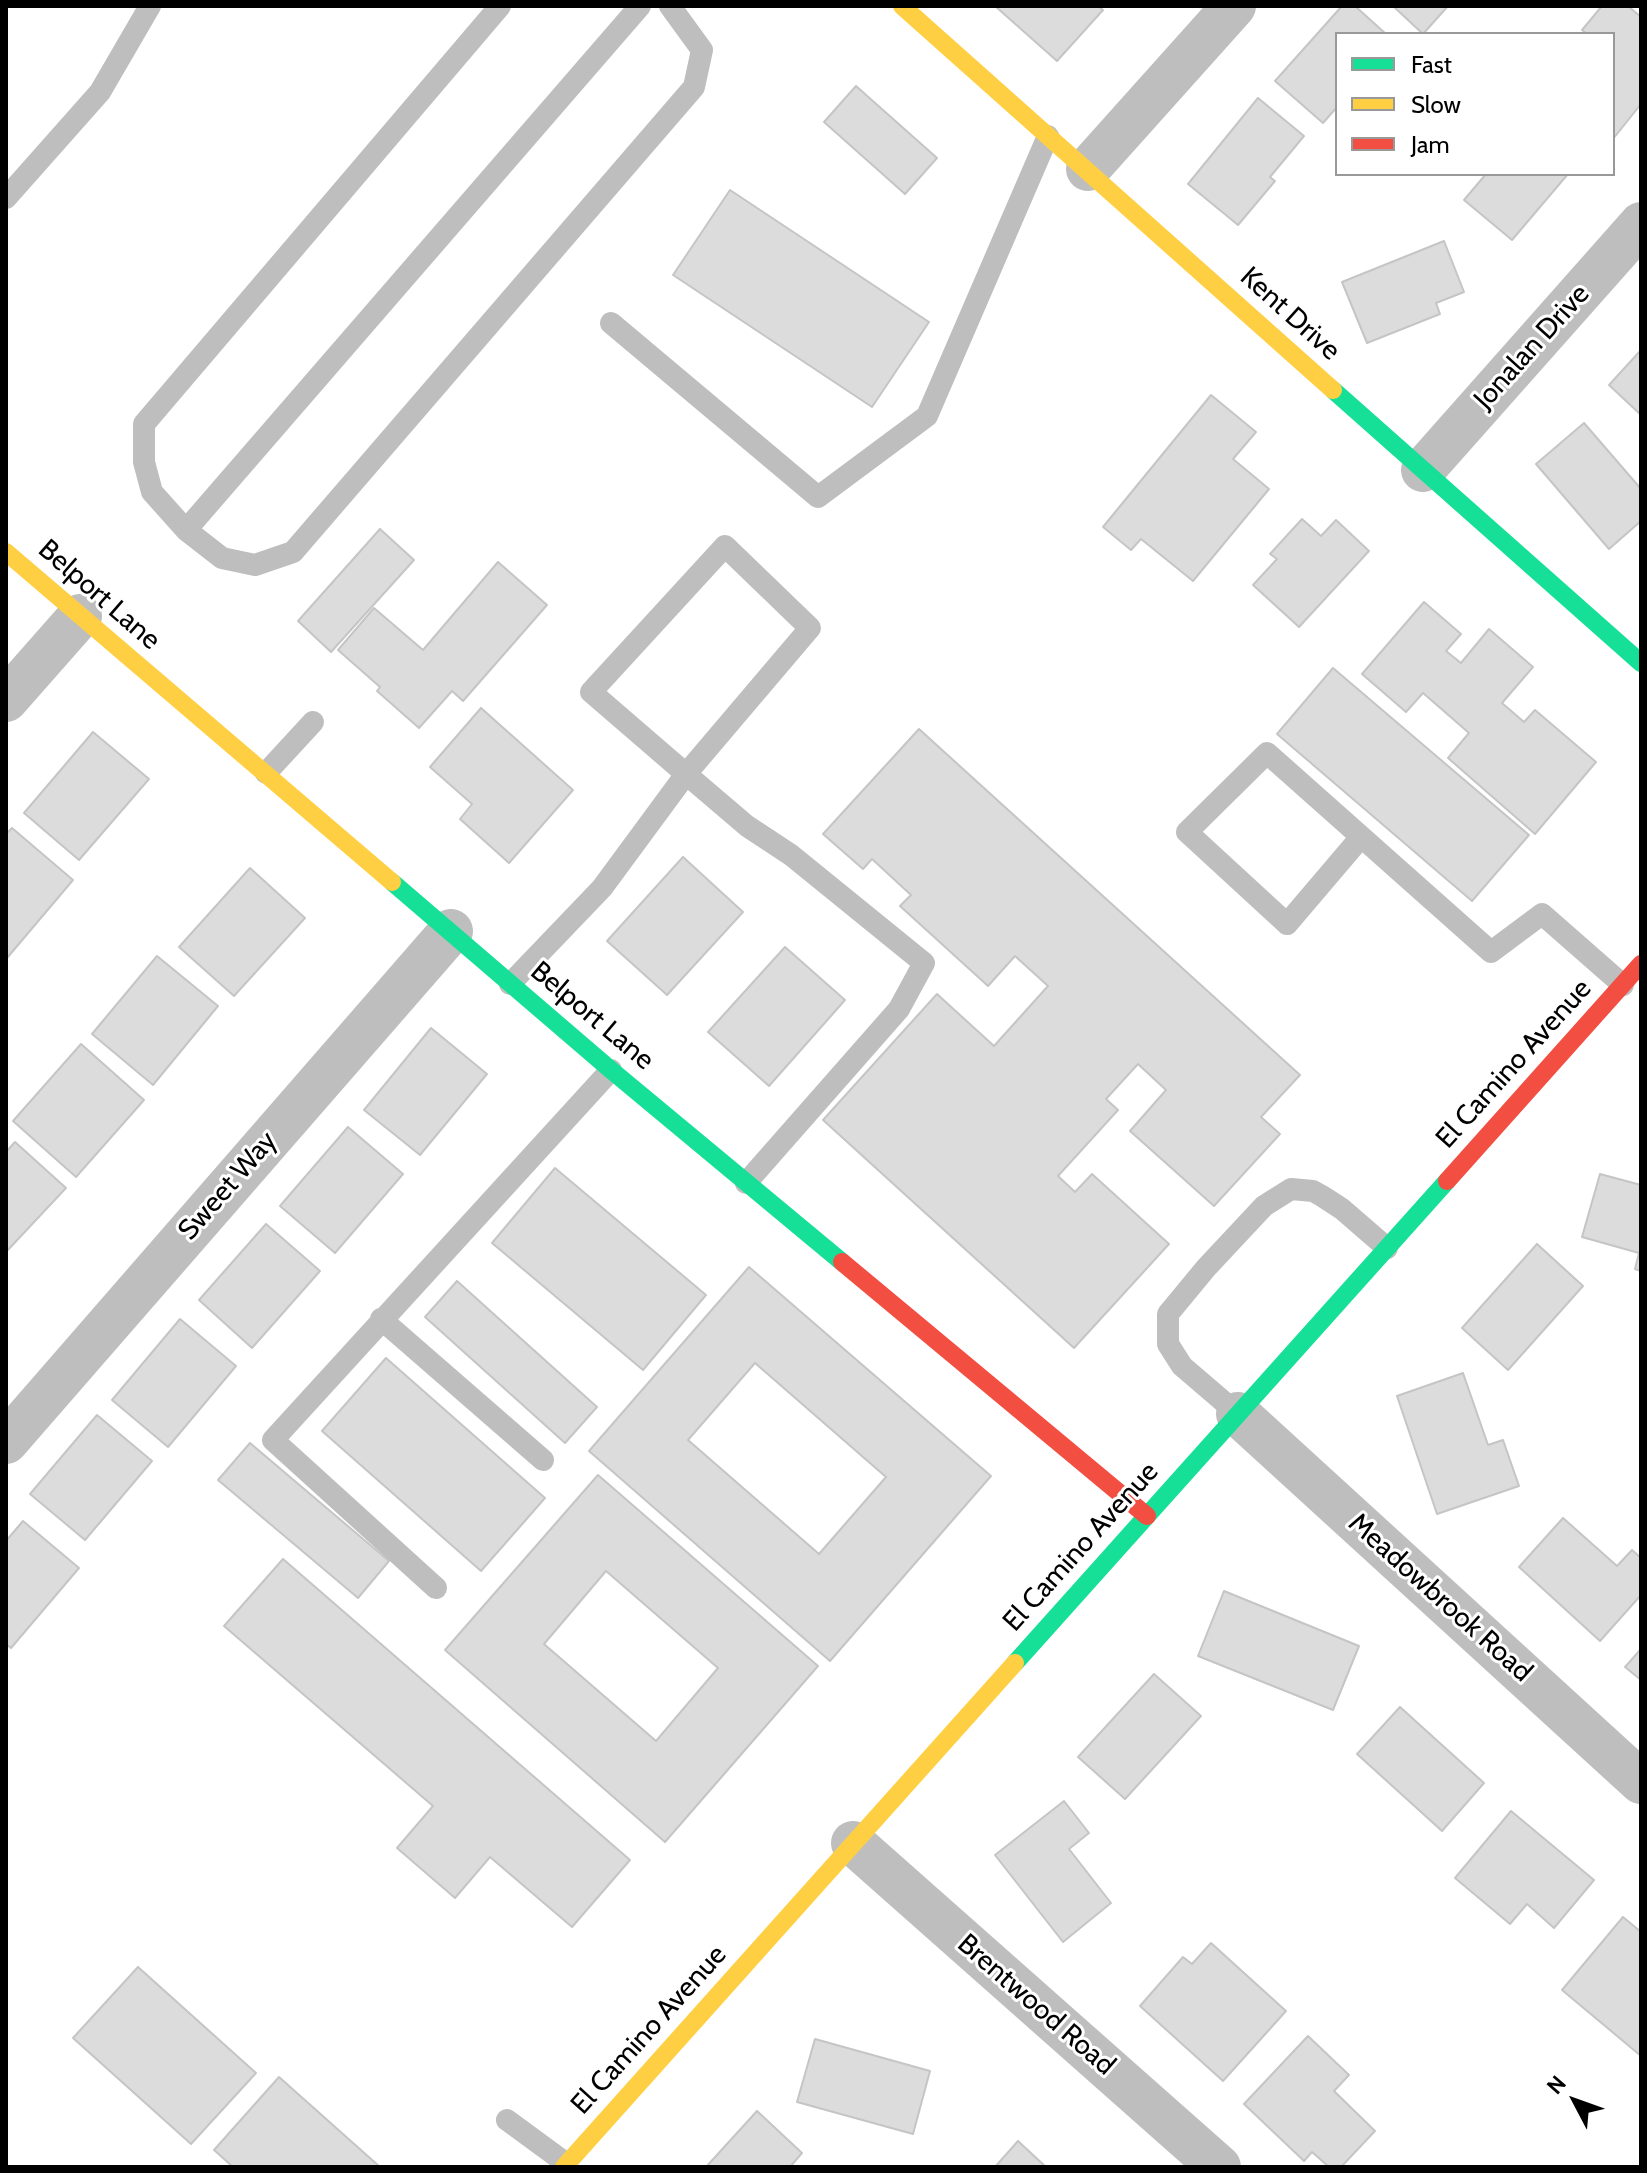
<!DOCTYPE html>
<html>
<head>
<meta charset="utf-8">
<style>
	body { margin:0 }
	#map { position:relative; width:1647px; height:2173px; overflow:hidden; background:#fff; font-family:Cabin,sans-serif }
	canvas { display:block }
	.frame { position:absolute; inset:0; border:8px solid #000; pointer-events:none }
	.legend { position:absolute; left:1335px; top:32px; width:280px; height:144px; box-sizing:border-box; background:#fff; border:2px solid #999; margin:0; padding:10px 14px; list-style:none; font-size:24px; color:#000 }
	.legend li { display:flex; align-items:center; gap:16px; height:40px }
	.legend b { width:40px; border:2px solid #999 }
	.north { position:absolute; left:1535px; top:2061px; width:80px; height:80px; -webkit-text-stroke:6px #fff; paint-order:stroke; rotate:311deg; font-size:22px; font-weight:700; line-height:32px; text-align:center; color:#000 }
	.north::after { content:''; display:block; margin:auto; width:28px; height:36px; background:#000; clip-path:polygon(50% 0,100% 100%,50% 72%,0 100%) }
</style>
</head>
<body>
<div id="map">
<canvas width="1647" height="2173"></canvas>
<div class="frame"></div>
<ul class="legend">
<li><b style="height:10px;background:#16e098"></b>Fast</li>
<li><b style="height:10px;background:#ffcf43"></b>Slow</li>
<li><b style="height:10px;background:#f24e42"></b>Jam</li>
</ul>
<div class="north">N</div>
</div>
<script>
const ctx = document.querySelector('canvas').getContext('2d');
ctx.lineJoin = 'round';
function fillPath(path, color) {
  ctx.fillStyle = color;
  ctx.fill(path, 'evenodd');
}
function poly(rows) {
  const path = new Path2D();
  for (const r of rows) {
    path.moveTo(r[0], r[1]);
    for (let i = 2; i < r.length; i += 2) path.lineTo(r[i], r[i + 1]);
  }
  return path;
}
function stroke(path, color, width, dash) {
  ctx.strokeStyle = color;
  ctx.lineWidth = width;
  ctx.lineCap = dash ? 'butt' : 'round';
  ctx.setLineDash(dash || []);
  ctx.stroke(path);
}
function label(font, color, halo, rows, align = 'center') {
  ctx.font = font + ' Cabin,sans-serif';
  ctx.lineWidth = 6;
  ctx.setLineDash([]);
  ctx.textBaseline = 'middle';
  ctx.strokeStyle = halo;
  ctx.fillStyle = color;
  for (const [text, x, y, turn = 0] of rows) {
    ctx.save();
    ctx.translate(x, y);
    ctx.rotate((+turn || 0) * Math.PI / 180);
    ctx.textAlign = isNaN(turn) ? turn : align;
    if (halo) ctx.strokeText(text, 0, 0);
    ctx.fillText(text, 0, 0);
    ctx.restore();
  }
}
const building = poly([
	[995,6,1098,6,1103,10,1057,61,995,6],
	[1342,6,1355,6,1386,34,1337,34,1337,107,1323,123,1275,81,1342,6],
	[1393,6,1448,6,1423,34,1393,6],
	[1602,6,1628,6,1641,17,1641,104,1613,139,1613,34,1587,34,1582,30,1602,6],
	[856,86,937,158,905,194,824,122,856,86],
	[1258,98,1304,136,1270,177,1275,181,1238,225,1188,184,1258,98],
	[1486,174,1568,174,1512,240,1464,200,1486,174],
	[730,190,929,322,872,407,673,275,730,190],
	[1444,241,1464,292,1436,303,1440,314,1367,343,1342,282,1444,241],
	[1641,350,1641,415,1609,385,1641,350],
	[1211,395,1256,432,1233,459,1269,489,1193,581,1141,539,1131,550,1103,527,1211,395],
	[1584,423,1641,489,1641,521,1609,549,1536,464,1584,423],
	[1302,519,1321,536,1336,520,1369,551,1299,627,1253,585,1277,559,1270,554,1302,519],
	[380,529,414,560,331,652,298,621,380,529],
	[498,562,547,605,463,701,452,691,419,728,377,691,380,687,338,650,374,608,423,650,498,562],
	[1424,602,1461,634,1446,651,1461,663,1489,629,1533,667,1502,703,1524,722,1535,710,1596,762,1535,834,1448,758,1469,733,1423,693,1406,712,1362,674,1424,602],
	[1333,668,1529,835,1472,901,1277,734,1333,668],
	[481,708,573,790,509,863,460,819,472,804,430,767,481,708],
	[919,729,1300,1075,1261,1117,1280,1134,1214,1206,1130,1131,1166,1090,1138,1064,1106,1099,1118,1110,1058,1176,1075,1192,1092,1174,1169,1244,1074,1348,823,1120,937,994,994,1046,1048,986,1015,956,988,986,900,906,911,895,872,859,863,869,823,834,919,729],
	[93,732,149,779,79,860,24,813,93,732],
	[12,828,73,880,7,958,6,834,12,828],
	[683,857,743,912,667,995,607,941,683,857],
	[250,868,305,918,234,996,179,947,250,868],
	[785,947,845,1000,769,1086,708,1032,785,947],
	[157,956,218,1006,153,1085,92,1034,157,956],
	[431,1028,487,1074,420,1155,364,1110,431,1028],
	[81,1044,144,1100,76,1177,13,1121,81,1044],
	[348,1127,403,1174,335,1253,280,1206,348,1127],
	[15,1142,66,1188,6,1252,6,1152,15,1142],
	[555,1168,706,1295,643,1370,492,1243,555,1168],
	[1600,1174,1641,1185,1641,1271,1635,1269,1639,1253,1582,1237,1600,1174],
	[266,1224,320,1271,252,1348,199,1300,266,1224],
	[1537,1244,1583,1286,1508,1370,1462,1328,1537,1244],
	[749,1267,991,1476,830,1661,589,1451,749,1267],
	[755,1363,886,1477,819,1554,688,1440,755,1363],
	[457,1281,597,1407,565,1443,425,1317,457,1281],
	[180,1319,236,1366,168,1447,112,1400,180,1319],
	[386,1358,545,1498,481,1571,322,1431,386,1358],
	[1463,1373,1488,1445,1503,1440,1519,1486,1437,1514,1397,1396,1463,1373],
	[97,1415,152,1461,85,1540,30,1494,97,1415],
	[250,1443,389,1561,358,1598,218,1480,250,1443],
	[598,1475,818,1666,665,1842,445,1650,598,1475],
	[606,1571,718,1668,656,1741,544,1644,606,1571],
	[1563,1518,1617,1566,1632,1550,1641,1558,1641,1595,1600,1641,1519,1567,1563,1518],
	[23,1521,79,1568,11,1648,6,1644,6,1541,23,1521],
	[283,1559,630,1860,572,1927,490,1857,455,1898,397,1848,433,1806,224,1626,283,1559],
	[1224,1591,1359,1646,1333,1710,1198,1656,1224,1591],
	[1641,1649,1641,1680,1625,1667,1641,1649],
	[1154,1674,1201,1716,1125,1799,1078,1757,1154,1674],
	[1400,1707,1484,1783,1442,1831,1357,1754,1400,1707],
	[1064,1801,1089,1833,1069,1849,1111,1903,1063,1942,995,1855,1064,1801],
	[1511,1811,1594,1880,1554,1928,1527,1904,1510,1924,1455,1878,1511,1811],
	[1623,1917,1641,1932,1641,2056,1562,1990,1623,1917],
	[1211,1943,1286,2011,1223,2081,1140,2006,1183,1957,1192,1964,1211,1943],
	[138,1967,256,2073,191,2144,73,2038,138,1967],
	[1308,2036,1349,2075,1334,2091,1375,2131,1341,2167,1329,2167,1312,2152,1304,2161,1244,2104,1308,2036],
	[815,2039,930,2071,913,2134,797,2102,815,2039],
	[279,2077,380,2167,233,2167,214,2150,279,2077],
	[757,2111,802,2153,790,2167,706,2167,757,2111],
	[1018,2141,1046,2167,995,2167,1018,2141]
]);
const lane = poly([
	[500,6,144,424,144,462,152,492,186,530,222,558,255,565,293,552,694,87,702,50,670,6],
	[6,198,100,92,150,6],
	[611,323,818,497,927,416,1048,136],
	[186,530,640,6],
	[725,546,810,628,686,774,591,692,725,546],
	[266,773,313,722],
	[1361,837,1287,924,1187,832,1267,753,1491,952,1542,914,1623,985],
	[510,984,602,888,686,774,747,826,791,855,924,963,899,1009,746,1183],
	[381,1319,543,1460],
	[1238,1414,1182,1366,1168,1344,1168,1314,1206,1268,1264,1206,1291,1189,1313,1191,1322,1196,1342,1209,1387,1248],
	[436,1588,273,1440,611,1070],
	[507,2120,567,2164]
]);
const street = poly([
	[1088,169,1234,6],
	[1423,470,1641,224],
	[6,700,80,616],
	[1238,1414,1641,1782],
	[6,1442,451,931],
	[853,1843,1219,2167]
]);
const fast = poly([
	[1333,390,1641,663],
	[392,882,611,1070,842,1262],
	[1015,1663,1447,1181]
]);
const slow = poly([
	[902,6,1333,390],
	[6,552,392,882],
	[564,2167,1015,1663]
]);
const jam = poly([
	[1447,1181,1641,964],
	[842,1262,1147,1516]
]);
const streetNames = [
	["Kent Drive",1290,314,42],
	["Jonalan Drive",1532,347,-48],
	["Belport Lane",99,595,41],
	["Belport Lane",592,1016,40],
	["El Camino Avenue",1514,1064,-48],
	["Sweet Way",228,1186,-49],
	["El Camino Avenue",1081,1547,-48],
	["Meadowbrook Road",1440,1598,42],
	["Brentwood Road",1036,2005,41],
	["El Camino Avenue",649,2030,-48]
];
fillPath(building, '#dcdcdc');
stroke(building, '#c5c5c5', 2);
stroke(lane, '#bebebe', 22);
stroke(street, '#bebebe', 44);
stroke(fast, '#16e098', 18);
stroke(slow, '#ffcf43', 18);
stroke(jam, '#f24e42', 18);
label('28px', '#000', '#fff', streetNames);
</script>
</body>
</html>
